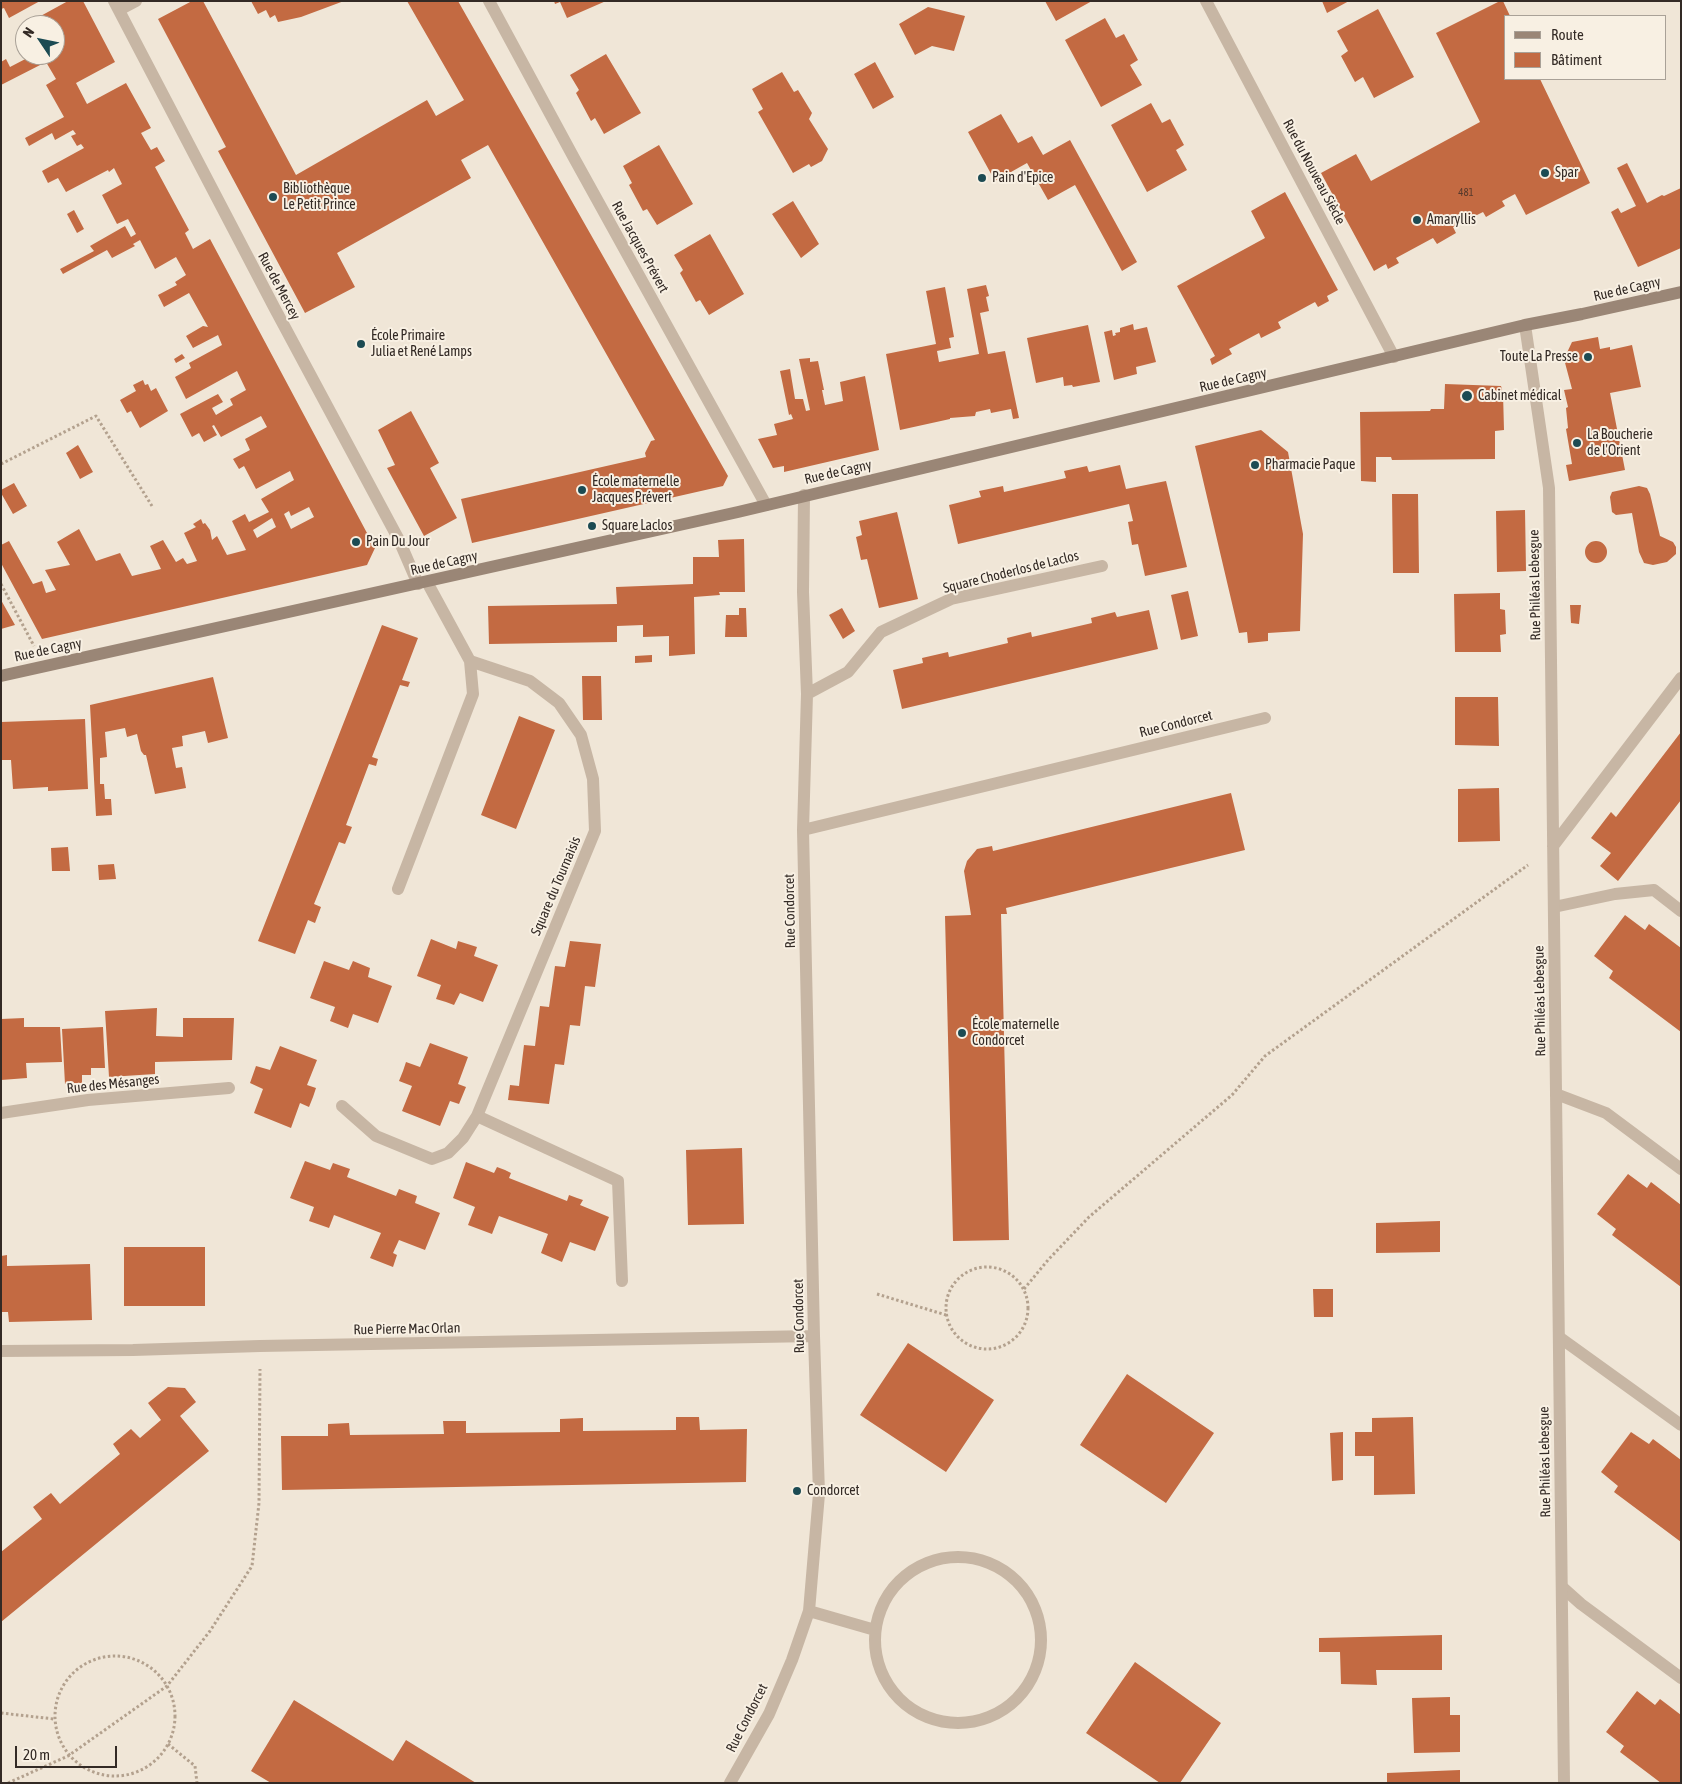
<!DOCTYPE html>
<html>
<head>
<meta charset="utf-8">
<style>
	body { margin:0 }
	#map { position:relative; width:1682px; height:1784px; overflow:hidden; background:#f0e6d7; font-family:"Asap Condensed",sans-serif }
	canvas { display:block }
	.frame { position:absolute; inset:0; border:2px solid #332a25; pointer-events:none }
	.legend { position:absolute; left:1504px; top:15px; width:162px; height:65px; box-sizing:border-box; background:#f8f0e3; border:1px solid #a9a197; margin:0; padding:6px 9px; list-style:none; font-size:15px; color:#332a25 }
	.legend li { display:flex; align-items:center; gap:10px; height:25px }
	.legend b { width:25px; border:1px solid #a9a197 }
	.north { position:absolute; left:15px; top:15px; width:50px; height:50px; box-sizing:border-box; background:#f8f0e3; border:1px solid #a9a197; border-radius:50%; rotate:304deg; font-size:14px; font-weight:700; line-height:20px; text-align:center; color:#332a25 }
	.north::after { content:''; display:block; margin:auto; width:18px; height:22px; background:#1c4b53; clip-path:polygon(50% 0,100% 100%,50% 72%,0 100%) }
	.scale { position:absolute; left:15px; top:1746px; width:102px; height:22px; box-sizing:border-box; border:2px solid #332a25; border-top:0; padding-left:6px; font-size:15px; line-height:18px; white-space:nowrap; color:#332a25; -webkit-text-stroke:4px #f8f0e3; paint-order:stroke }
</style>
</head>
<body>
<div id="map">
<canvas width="1682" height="1784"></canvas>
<div class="frame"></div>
<ul class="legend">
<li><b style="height:6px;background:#9a8676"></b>Route</li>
<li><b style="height:14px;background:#c36a42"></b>Bâtiment</li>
</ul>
<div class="north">N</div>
<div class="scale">20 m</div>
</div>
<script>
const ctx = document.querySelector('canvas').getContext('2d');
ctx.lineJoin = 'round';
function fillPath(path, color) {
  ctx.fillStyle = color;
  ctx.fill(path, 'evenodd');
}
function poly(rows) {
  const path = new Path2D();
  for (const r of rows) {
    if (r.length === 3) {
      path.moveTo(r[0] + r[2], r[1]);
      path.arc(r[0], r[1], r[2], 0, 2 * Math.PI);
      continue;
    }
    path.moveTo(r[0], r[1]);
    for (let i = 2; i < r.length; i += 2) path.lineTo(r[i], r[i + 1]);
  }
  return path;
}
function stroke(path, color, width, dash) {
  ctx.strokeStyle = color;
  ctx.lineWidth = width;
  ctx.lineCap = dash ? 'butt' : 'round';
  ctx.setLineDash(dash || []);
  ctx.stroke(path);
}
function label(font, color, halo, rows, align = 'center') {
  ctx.font = font + ' "Asap Condensed",sans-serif';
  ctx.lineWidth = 4;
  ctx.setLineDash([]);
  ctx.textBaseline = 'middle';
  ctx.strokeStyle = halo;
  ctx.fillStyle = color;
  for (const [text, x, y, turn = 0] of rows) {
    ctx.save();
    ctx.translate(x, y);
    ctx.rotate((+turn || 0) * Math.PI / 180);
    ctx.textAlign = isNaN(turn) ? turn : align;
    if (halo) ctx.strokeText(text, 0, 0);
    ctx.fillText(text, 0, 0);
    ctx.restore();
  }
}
const building = poly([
	[1,1,40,1,9,18,4,8,1,9],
	[68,1,83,1,115,62,76,83,87,104,126,83,151,128,141,133,151,150,157,147,165,161,155,167,189,230,185,233,193,249,210,239,375,548,367,565,42,639,1,563,1,545,9,541,33,584,42,581,46,593,56,590,45,570,70,565,57,542,79,529,96,561,120,553,132,576,161,569,150,546,163,540,176,562,183,558,187,564,197,561,184,533,196,527,193,524,201,519,203,524,205,523,210,530,212,540,217,536,227,555,246,550,232,521,245,514,249,522,269,512,261,499,294,480,290,471,256,489,244,466,239,469,233,459,250,450,245,439,267,427,261,416,221,437,214,425,212,426,217,435,204,442,199,433,192,437,180,414,218,394,223,402,212,408,216,415,233,405,230,399,246,390,237,371,186,399,175,377,191,368,189,363,222,345,218,335,193,348,186,336,203,326,208,327,189,293,164,307,158,295,177,285,175,282,186,275,176,257,155,269,140,240,133,244,135,246,112,258,107,250,63,274,60,269,94,251,90,246,125,226,131,237,136,234,128,219,117,224,102,195,122,184,114,168,109,172,108,170,66,192,58,178,48,183,42,171,84,148,81,144,77,146,71,136,76,134,73,130,55,140,52,133,29,146,25,138,64,117,46,85,56,79,46,62,1,85,1,62,6,59,10,67,33,55,55,55,55,25,26,24],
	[309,507,314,517,291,529,284,514,289,511,291,516],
	[272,518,276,527,257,538,253,530],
	[192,1,203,1,296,175,427,100,436,116,464,100,407,1,458,1,728,476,723,486,472,543,461,499,646,457,645,453,651,441,655,440,488,145,461,160,471,178,337,253,355,287,305,313,218,151,226,147,158,19],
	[251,1,344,1,301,17,278,22,275,15,270,18,266,10,258,14],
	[554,1,606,1,567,18,560,2,555,4],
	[1045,1,1092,1,1056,21],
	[1322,1,1349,1,1327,13],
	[1500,1,1503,1,1510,16,1506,16,1506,79,1540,79,1590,183,1526,215,1515,194,1502,201,1505,206,1486,217,1483,212,1453,227,1456,233,1437,244,1433,238,1396,258,1399,263,1388,269,1386,264,1374,271,1321,173,1356,154,1371,181,1480,122,1436,33],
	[928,7,965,16,954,51,932,46,915,55,899,24],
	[1378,9,1414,77,1374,98,1363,77,1355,82,1341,56,1348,51,1337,31],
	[1105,18,1116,38,1124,34,1138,60,1130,65,1142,85,1101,107,1065,40],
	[606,54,641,113,604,134,595,118,591,121,576,93,579,90,570,75],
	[875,62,894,97,873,109,854,74],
	[782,72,794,92,798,90,812,113,809,119,828,149,822,161,811,167,809,164,793,173,758,112,763,109,752,89],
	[1151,103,1162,123,1170,119,1184,145,1176,150,1187,170,1147,192,1111,125],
	[1001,114,1018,143,1032,136,1043,155,1070,140,1137,262,1122,271,1075,185,1048,200,1027,163,995,181,968,132],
	[659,145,693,204,657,225,647,209,643,211,629,185,632,183,623,166],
	[1627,163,1647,203,1662,195,1664,196,1681,188,1681,248,1638,267,1611,212,1618,208,1621,213,1636,206,1617,168],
	[1285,192,1338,290,1327,296,1329,301,1318,307,1315,302,1278,322,1281,328,1261,338,1259,333,1229,349,1232,354,1212,365,1210,359,1215,356,1177,286,1265,238,1251,211],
	[793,201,819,244,801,258,772,214],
	[74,210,84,229,77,233,67,214],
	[710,234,744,294,709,315,700,300,696,302,680,273,683,270,674,255],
	[986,285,989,296,986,297,989,311,980,313,988,354,1005,351,1019,418,1013,419,1011,409,991,413,990,409,976,412,975,416,950,418,950,419,900,430,886,354,936,344,926,291,945,287,954,337,949,338,951,348,937,351,939,362,979,354,967,289],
	[1133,324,1134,330,1147,327,1156,362,1136,367,1137,374,1114,380,1104,332,1112,330,1113,336,1116,335,1115,333,1120,332,1120,328],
	[1088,325,1100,382,1073,387,1072,385,1064,386,1063,377,1036,383,1027,338],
	[1598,337,1600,349,1610,347,1610,350,1632,345,1641,387,1610,393,1625,470,1569,481,1566,465,1572,464,1566,429,1568,428,1566,408,1568,407,1564,390,1572,389,1564,359,1572,342],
	[182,354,185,358,176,363,174,359],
	[810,358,810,362,818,361,824,390,822,390,825,405,843,401,840,382,865,376,879,450,784,472,784,466,773,468,758,439,777,435,774,424,793,419,791,414,789,415,780,371,790,369,795,399,803,399,806,411,810,410,799,359],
	[143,380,145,385,148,384,151,391,156,388,168,411,140,428,131,411,127,413,120,400,136,391,133,385],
	[1445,384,1501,386,1503,393,1504,430,1495,431,1495,459,1392,460,1391,457,1376,457,1376,482,1361,481,1360,412,1430,411,1431,409,1444,409],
	[411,411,439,463,430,468,457,518,424,536,387,468,395,465,378,430],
	[1261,430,1288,452,1303,534,1300,631,1268,633,1268,641,1248,643,1247,632,1239,633,1195,446],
	[78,445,93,472,80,479,66,453],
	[1120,465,1126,489,1166,481,1187,567,1145,576,1138,544,1132,545,1128,522,1133,521,1129,504,958,544,949,505,981,497,979,491,1003,486,1004,492,1066,478,1064,471,1087,466,1089,472],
	[14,483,27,506,13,514,1,493,1,490],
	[1639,486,1647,488,1650,494,1660,536,1673,542,1676,547,1676,554,1667,562,1653,565,1644,563,1639,552,1632,513,1616,515,1612,512,1610,497,1612,492],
	[1392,494,1418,494,1419,573,1393,573],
	[1525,510,1526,571,1497,572,1496,511],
	[897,512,918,599,879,608,867,559,861,560,856,537,862,535,859,521],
	[744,539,745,592,719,592,720,595,694,597,695,654,669,656,669,636,643,637,643,625,617,626,617,642,489,644,488,606,617,604,616,587,693,584,693,557,719,557,718,540],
	[1596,552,11],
	[1188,591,1198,636,1181,640,1171,595],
	[1500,593,1500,609,1505,610,1506,634,1500,635,1501,652,1455,652,1454,594],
	[1,600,15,625,1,629],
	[1570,605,1581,605,1579,624,1571,623],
	[739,608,746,608,747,637,725,637,726,615,739,615],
	[842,608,855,631,843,639,829,615],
	[1149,610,1158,649,902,709,893,670,923,663,922,658,948,652,949,657,1008,643,1007,638,1031,632,1032,637,1092,623,1091,618,1115,612,1117,617],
	[382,625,418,638,402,680,410,682,408,687,400,685,372,757,378,759,376,766,369,764,346,825,352,827,345,844,339,842,314,904,321,907,315,923,308,920,295,954,258,941],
	[652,655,652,662,635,663,635,656],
	[582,676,601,676,602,720,583,720],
	[213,677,228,738,208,743,205,731,182,736,183,746,172,748,176,768,182,767,186,788,155,794,146,755,144,755,141,751,137,734,127,737,125,728,105,732,107,757,100,758,100,784,104,784,105,799,111,799,112,815,96,816,90,705],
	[1455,697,1498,697,1499,746,1455,745],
	[519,716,555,730,516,829,481,815],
	[85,719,88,789,48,791,48,787,13,789,11,760,1,760,1,722],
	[1681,732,1681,800,1618,881,1600,866,1611,853,1591,838,1611,812,1616,817],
	[1499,788,1500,841,1458,842,1458,789],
	[1231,793,1245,850,1006,908,1007,914,1001,914,1009,1240,953,1241,945,916,971,915,964,871,967,861,977,849,992,846,993,851],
	[68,847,70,871,52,871,51,848],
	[114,864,116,879,99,880,98,865],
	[1625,915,1645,930,1649,924,1681,948,1681,1032,1609,978,1613,971,1594,956],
	[431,939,456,949,458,941,477,947,474,956,498,965,483,1002,460,993,454,1005,446,1002,436,999,441,985,417,976],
	[570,941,601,944,595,987,585,986,580,1026,570,1025,564,1065,555,1064,549,1104,508,1100,510,1085,519,1086,524,1045,535,1046,540,1006,549,1007,555,966,565,967],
	[324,961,349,970,353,961,370,968,368,977,392,986,378,1023,353,1014,348,1028,330,1021,335,1007,310,998],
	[157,1008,156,1036,183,1037,183,1018,234,1018,232,1060,155,1062,155,1074,109,1077,105,1011],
	[24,1018,24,1027,60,1027,62,1062,26,1063,27,1078,1,1080,1,1019],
	[103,1027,105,1068,91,1068,91,1075,82,1075,82,1083,65,1084,62,1029],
	[430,1043,468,1057,458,1084,466,1087,459,1104,450,1101,440,1126,402,1111,412,1086,399,1081,403,1071,406,1062,420,1067],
	[280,1046,317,1060,307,1085,316,1088,313,1097,309,1107,300,1103,291,1128,254,1113,263,1089,250,1083,256,1066,270,1070],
	[742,1148,744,1224,688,1225,686,1150],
	[305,1161,330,1170,333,1163,350,1169,347,1177,396,1196,399,1189,417,1196,415,1203,440,1213,425,1250,399,1240,393,1253,397,1255,393,1267,370,1258,381,1233,334,1215,329,1228,309,1221,314,1207,290,1198],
	[466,1162,494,1173,497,1167,505,1170,511,1173,509,1178,567,1201,569,1195,577,1198,583,1200,580,1205,609,1217,595,1251,570,1242,562,1262,541,1253,548,1234,499,1216,492,1234,468,1225,475,1207,453,1198],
	[1628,1174,1647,1188,1651,1182,1681,1205,1681,1287,1612,1235,1616,1229,1597,1214],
	[1440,1221,1440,1252,1376,1253,1376,1223],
	[124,1247,205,1247,205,1306,124,1306],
	[7,1255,7,1266,90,1264,92,1320,9,1322,8,1312,1,1312,1,1256],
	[1313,1289,1333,1289,1333,1317,1314,1317],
	[908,1343,994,1400,946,1472,860,1415],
	[1127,1374,1214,1433,1166,1503,1080,1445],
	[168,1387,185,1388,196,1402,180,1416,209,1451,1,1622,1,1552,42,1519,33,1507,51,1493,60,1504,120,1454,113,1444,131,1429,140,1438,161,1420,148,1403],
	[676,1417,699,1417,700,1430,747,1429,746,1482,282,1490,281,1436,328,1436,328,1424,349,1423,350,1435,444,1434,443,1421,466,1421,466,1433,560,1432,560,1419,583,1418,583,1431,676,1430],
	[1413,1417,1415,1494,1374,1495,1374,1456,1355,1456,1355,1432,1372,1432,1372,1418],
	[1343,1432,1343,1480,1332,1481,1330,1433],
	[1631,1432,1649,1444,1653,1439,1681,1460,1681,1542,1614,1492,1618,1486,1601,1472],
	[1442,1635,1442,1670,1376,1670,1377,1685,1341,1684,1340,1652,1319,1652,1319,1638],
	[1135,1662,1221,1723,1180,1783,1160,1783,1086,1733],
	[1637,1691,1655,1705,1660,1699,1681,1715,1681,1783,1661,1783,1620,1752,1624,1746,1606,1732],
	[1450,1697,1450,1715,1460,1715,1460,1752,1414,1753,1412,1698],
	[294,1700,393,1761,406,1740,476,1783,271,1783,251,1771],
	[1460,1770,1460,1783,1387,1783,1387,1773]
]);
const path = poly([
	[1,464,96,416,152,506],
	[1,584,34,646],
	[987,1308,41],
	[1024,1289,1048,1260,1089,1217,1232,1095,1265,1056,1528,865],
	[877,1294,946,1315],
	[115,1716,60],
	[1,1713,54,1719],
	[168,1744,195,1766,197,1783],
	[8,1783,68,1756,167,1686,210,1631,252,1566,259,1503,260,1369]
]);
const lane = poly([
	[1554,907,1615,894,1654,890,1681,911],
	[1556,1094,1606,1113,1681,1169],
	[1559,1337,1681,1425],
	[1562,1587,1581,1604,1681,1678]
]);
const street = poly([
	[114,1,274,307,399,540,418,584],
	[489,1,574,158,766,505],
	[1206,1,1394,357],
	[119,10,136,1],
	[1525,325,1549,488,1564,1783],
	[470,661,530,681,559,703,581,735,593,779,595,831,477,1116],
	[807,694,848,672,881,632,951,599,1102,566],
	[803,830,1265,718],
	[1553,846,1681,678],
	[398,889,473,694,470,661,427,582],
	[342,1106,376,1136,432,1159,448,1153,463,1138,477,1116,618,1181,622,1281],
	[1,1113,88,1100,229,1088],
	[1,1351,133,1350,260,1346,814,1336],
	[958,1640,83],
	[809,1611,875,1630],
	[730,1783,769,1714,792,1660,809,1611,819,1494,814,1336,803,830,807,694,803,592,804,495]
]);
const secondary = poly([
	[1,676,738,512,1525,325,1582,314,1681,292]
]);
const markers = [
	[1545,173,5,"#1c4b53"],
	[982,178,5,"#1c4b53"],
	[273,197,5,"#1c4b53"],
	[1417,220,5,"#1c4b53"],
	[361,344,5,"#1c4b53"],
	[1588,357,5,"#1c4b53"],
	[1467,396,6,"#1c4b53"],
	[1577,443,5,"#1c4b53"],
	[1255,465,5,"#1c4b53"],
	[582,490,5,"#1c4b53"],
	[592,526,5,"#1c4b53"],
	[356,542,5,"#1c4b53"],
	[962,1033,5,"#1c4b53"],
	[797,1491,5,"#1c4b53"]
];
const numberNames = [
	["481",1466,193]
];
const streetNames = [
	["Rue du Nouveau Siècle",1314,172,62],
	["Rue Jacques Prévert",640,247,61],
	["Rue de Mercey",279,286,62],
	["Rue de Cagny",1627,289,-13],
	["Rue de Cagny",1233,380,-13],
	["Rue de Cagny",838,472,-13],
	["Rue de Cagny",444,563,-13],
	["Square Choderlos de Laclos",1011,572,-14],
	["Rue Philéas Lebesgue",1535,585,-91],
	["Rue de Cagny",48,650,-12],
	["Rue Condorcet",1176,724,-14],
	["Square du Tournaisis",556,886,-67],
	["Rue Condorcet",790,911,-91],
	["Rue Philéas Lebesgue",1540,1001,-91],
	["Rue des Mésanges",113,1084,-6],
	["Rue Condorcet",799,1316,-91],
	["Rue Pierre Mac Orlan",407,1329,-1],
	["Rue Philéas Lebesgue",1545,1462,-91],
	["Rue Condorcet",747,1718,-63]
];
const poiNames = [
	["Spar",1555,173],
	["Pain d'Epice",992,178],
	["Bibliothèque",283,189],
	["Le Petit Prince",283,205],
	["Amaryllis",1427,220],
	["École Primaire",371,336],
	["Julia et René Lamps",371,352],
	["Toute La Presse",1578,357,"right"],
	["Cabinet médical",1478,396],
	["La Boucherie",1587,435],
	["de l'Orient",1587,451],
	["Pharmacie Paque",1265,465],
	["École maternelle",592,482],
	["Jacques Prévert",592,498],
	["Square Laclos",602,526],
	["Pain Du Jour",366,542],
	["École maternelle",972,1025],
	["Condorcet",972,1041],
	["Condorcet",807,1491]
];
fillPath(building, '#c36a42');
stroke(path, '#b3a18e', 3, [2.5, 2.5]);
stroke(lane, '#c7b6a4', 12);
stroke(street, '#c7b6a4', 12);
stroke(secondary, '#9a8676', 12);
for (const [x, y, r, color] of markers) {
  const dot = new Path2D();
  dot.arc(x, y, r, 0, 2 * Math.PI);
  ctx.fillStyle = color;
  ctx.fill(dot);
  stroke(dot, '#f8f0e3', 2);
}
label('11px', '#573a2c', null, numberNames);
label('14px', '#332a25', '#f8f0e3', streetNames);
label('14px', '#332a25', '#f8f0e3', poiNames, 'left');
</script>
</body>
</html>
